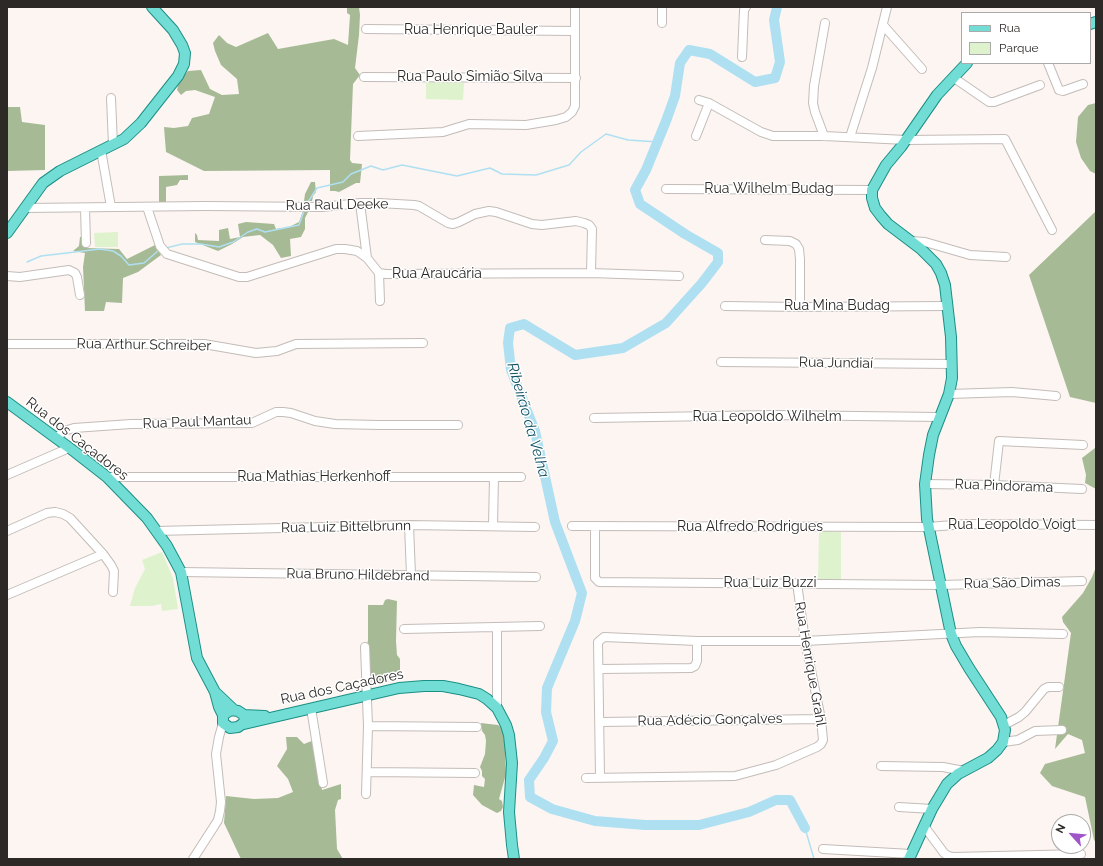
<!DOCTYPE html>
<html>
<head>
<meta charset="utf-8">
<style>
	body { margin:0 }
	#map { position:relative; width:1103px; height:866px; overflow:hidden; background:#fdf5f2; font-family:Raleway,sans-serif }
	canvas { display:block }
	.frame { position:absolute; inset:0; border:8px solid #2c2927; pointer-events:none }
	.legend { position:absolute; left:961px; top:12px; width:130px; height:52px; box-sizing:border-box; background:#fff; border:1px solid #aba9a9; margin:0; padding:5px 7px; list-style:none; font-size:12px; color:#2c2927 }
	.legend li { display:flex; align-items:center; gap:8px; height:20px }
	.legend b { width:20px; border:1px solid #aba9a9 }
	.north { position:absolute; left:1051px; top:814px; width:40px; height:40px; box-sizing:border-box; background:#fff; border:1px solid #aba9a9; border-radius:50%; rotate:297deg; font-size:11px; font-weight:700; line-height:16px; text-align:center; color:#2c2927 }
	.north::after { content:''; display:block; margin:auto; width:14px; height:18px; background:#a056c9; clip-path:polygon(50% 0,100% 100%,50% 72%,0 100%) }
</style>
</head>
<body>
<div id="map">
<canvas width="1103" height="866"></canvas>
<div class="frame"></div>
<ul class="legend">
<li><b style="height:5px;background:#71ddd4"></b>Rua</li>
<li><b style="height:11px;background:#def2cd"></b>Parque</li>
</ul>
<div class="north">N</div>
</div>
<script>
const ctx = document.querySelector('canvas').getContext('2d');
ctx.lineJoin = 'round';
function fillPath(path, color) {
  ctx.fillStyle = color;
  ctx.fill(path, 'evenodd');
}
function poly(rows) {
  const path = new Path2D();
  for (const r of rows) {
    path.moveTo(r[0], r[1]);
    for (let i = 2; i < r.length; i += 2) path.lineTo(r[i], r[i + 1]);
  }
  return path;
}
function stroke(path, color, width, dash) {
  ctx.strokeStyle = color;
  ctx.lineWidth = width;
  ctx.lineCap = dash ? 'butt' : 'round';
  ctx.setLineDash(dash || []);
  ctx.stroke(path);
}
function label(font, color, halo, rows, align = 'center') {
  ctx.font = font + ' Raleway,sans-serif';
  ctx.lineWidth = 3;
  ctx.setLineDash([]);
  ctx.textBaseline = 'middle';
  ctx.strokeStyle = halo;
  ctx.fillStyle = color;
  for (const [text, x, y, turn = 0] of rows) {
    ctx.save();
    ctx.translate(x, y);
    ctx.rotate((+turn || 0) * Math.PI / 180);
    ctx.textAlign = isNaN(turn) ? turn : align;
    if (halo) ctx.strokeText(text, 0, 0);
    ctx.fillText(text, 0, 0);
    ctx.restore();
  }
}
const green = poly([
	[426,81,464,83,463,100,426,99],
	[118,232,118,247,95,247,94,233],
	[819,531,841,532,841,580,818,580],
	[162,552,173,578,178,609,162,611,161,604,152,606,130,606,135,588,145,569,142,560]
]);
const forest = poly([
	[347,7,359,7,360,15,359,35,355,68,360,75,353,84,350,160,352,163,362,164,360,183,356,183,339,192,335,191,330,191,330,170,204,171,166,152,164,127,174,128,188,126,192,118,209,114,215,97,195,90,186,91,181,95,177,90,179,81,188,71,201,70,210,89,222,95,239,94,237,79,221,65,215,51,213,43,219,35,227,43,236,47,268,33,278,49,334,39,348,45,350,15,347,13],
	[1096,103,1096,174,1090,171,1081,158,1076,142,1078,117,1088,105],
	[7,107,20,107,22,122,45,125,45,170,7,171],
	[188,175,188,180,180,180,177,185,166,187,166,202,159,203,159,176],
	[311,182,315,182,316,192,313,196,312,201,304,201,305,194],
	[303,211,308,212,305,218,305,229,301,237,290,239,291,256,281,258,273,245,260,235,243,237,232,244,218,251,195,242,195,233,197,235,198,240,219,241,219,230,228,228,230,239,240,237,238,224,246,222,274,224,276,229,289,227,299,222],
	[1096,211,1096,408,1096,403,1070,397,1029,275],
	[80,237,82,237,86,248,119,249,127,259,155,245,161,255,138,272,123,278,122,303,106,302,104,311,85,311,83,267,85,253,73,251,79,246],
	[1096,442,1096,489,1085,483,1086,475,1082,458,1095,448],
	[1096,567,1096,843,1094,840,1085,797,1052,786,1040,773,1045,764,1085,753,1082,740,1068,734,1055,749,1071,633,1063,622,1062,617,1083,593,1092,577],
	[388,599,397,601,396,641,397,655,400,659,400,675,392,676,375,683,370,676,370,651,367,646,368,640,368,605,383,605,385,600],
	[481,723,498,725,501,727,503,733,505,747,506,774,499,799,502,801,503,807,501,811,497,813,482,805,473,795,474,785,484,787,485,779,482,776,482,771,480,767,485,754,486,741,485,735,482,731],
	[286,737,297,737,304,744,314,740,322,790,341,784,341,799,338,800,335,810,337,849,343,859,241,859,224,823,226,796,254,799,278,798,293,792,288,779,277,766,287,749]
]);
const stream = poly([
	[308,202,317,188,343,182,351,174,371,166,383,170,402,165,457,176,490,168,502,174,536,175,569,165,581,152,606,134,628,140,658,142],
	[166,248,182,244,201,244,219,247,233,242,248,232,257,229,265,232,299,225,304,211],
	[27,262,41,256,100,249,113,251,121,256,129,265,144,263,159,250],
	[805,828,814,859]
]);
const river = poly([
	[777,7,774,20,780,62,775,78,755,82,710,54,689,50,680,63,675,96,666,121,646,170,635,190,640,204,685,234,718,253,718,262,702,283,666,323,623,348,575,355,524,324,510,328,508,343,511,370,535,431,555,522,582,593,575,621,547,688,546,712,553,741,544,758,529,780,530,797,552,809,595,821,645,825,699,825,749,812,776,800,790,800,805,828]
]);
const minor = poly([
	[662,23,662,7],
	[883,25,922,69],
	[366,29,575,31],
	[742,57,744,10,746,7],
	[1048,63,1059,90,1063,91,1083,84],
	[364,77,576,78],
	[954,78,989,102,994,102,1040,85],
	[111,98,113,145],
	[699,100,709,103,761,132,773,136,824,136,906,140,1005,139,1052,230],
	[358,136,443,132,469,124,526,125,556,120,566,117,572,112,575,106,575,7],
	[696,136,709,103],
	[824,136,815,112,813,103,814,86,825,23],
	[850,137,872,68,887,7],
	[101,150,111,207],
	[666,189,872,190],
	[360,203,367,258],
	[147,207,160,246,167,254,239,277,247,277,336,249,345,249,357,251,367,258,379,273,386,274,591,273,679,276],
	[25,208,206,206,322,207,360,203,379,203,414,205,419,206,448,223,453,224,459,222,475,214,489,211,496,212,532,224,542,225,576,221,584,223,589,225,592,229,591,273],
	[85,208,86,243],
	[765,240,790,241,796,244,799,249,800,259,800,307],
	[911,241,925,242,970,255,1006,257],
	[379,273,380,301],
	[7,276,20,277,69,270,75,273,77,277,80,295],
	[725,306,800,307,948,306],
	[7,344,204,344,256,353,277,351,296,344,423,343],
	[721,362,952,364],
	[949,394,1012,392,1056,396],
	[594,418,774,415,940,417],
	[56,438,64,431,74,428,131,424,252,423,276,412,283,412,291,413,315,421,335,424,379,425,458,425],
	[7,475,69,448],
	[107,477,521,477],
	[925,484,994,485,1082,489],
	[994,485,999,441,1083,445],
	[409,525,411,575],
	[493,526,494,477],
	[572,526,928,527,966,524,1096,525],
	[595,526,595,578,599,582,941,585,1082,581],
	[7,531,47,513,55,512,63,514,70,518,103,554,111,565,114,571,113,592],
	[156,531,409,525,535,527],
	[181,572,536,577],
	[7,595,103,554],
	[497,627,497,708],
	[404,629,540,626],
	[365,647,368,726,366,794],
	[600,669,691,668,695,666,697,661,697,641],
	[311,708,323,783],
	[600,722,821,719],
	[1004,725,1019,717,1025,712,1044,689,1048,687,1059,687],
	[368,726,477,727],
	[1003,742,1018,740,1035,731,1062,730],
	[881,766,943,767,964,771],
	[367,772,475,773],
	[600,777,598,642,604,637,697,641,805,641,980,632,1063,634],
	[586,778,735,776,776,765,817,747,821,744,823,740,821,719,805,641,797,583],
	[899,807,932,809],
	[924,826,944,853,948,856,953,857,1081,854],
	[823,849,911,854],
	[193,859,213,828,218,820,220,811,221,802,216,754,219,737,223,723]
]);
const major = poly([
	[1090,24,1096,22],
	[7,233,43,183,60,171,124,139,141,123,178,76,184,64,185,53,182,45,173,30,152,7],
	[7,402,75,452,107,477,147,518,167,546,181,572,197,658,215,692,219,707,223,715],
	[215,692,234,710],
	[244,715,245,722,238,727,230,728,223,723,223,715,231,710,238,711,244,715,265,716],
	[244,724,399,688,424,686,443,686,459,689,479,694,487,699,497,708,506,725,509,735,512,763,509,812,512,845,514,859],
	[909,859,932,809,947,784,958,774,988,758,997,750,1003,742,1005,730,1001,717,969,668,956,646,951,634,927,519,925,484,929,455,933,435,949,394,952,378,951,337,945,285,941,273,936,264,921,249,888,224,881,216,875,208,872,198,872,190,886,165,901,147,937,95,967,63]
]);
const streetNames = [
	["Rua Henrique Bauler",471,30],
	["Rua Paulo Simião Silva",470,77],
	["Rua Wilhelm Budag",769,189],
	["Rua Raul Deeke",337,205,-1],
	["Rua Araucária",437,274],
	["Rua Mina Budag",837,306],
	["Rua Arthur Schreiber",144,345,1],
	["Rua Jundiaí",836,363,1],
	["Rua Leopoldo Wilhelm",767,417],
	["Rua Paul Mantau",197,422,-2],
	["Rua dos Caçadores",77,439,38],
	["Rua Mathias Herkenhoff",314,477],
	["Rua Pindorama",1004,486,2],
	["Rua Leopoldo Voigt",1012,525],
	["Rua Luiz Bittelbrunn",346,527,-1],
	["Rua Alfredo Rodrigues",750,527],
	["Rua Bruno Hildebrand",358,575,1],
	["Rua Luiz Buzzi",770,583],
	["Rua São Dimas",1012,583,-1],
	["Rua Henrique Grahl",810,664,80],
	["Rua dos Caçadores",342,687,-12],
	["Rua Adécio Gonçalves",710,720,-1]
];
const waterNames = [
	["Ribeirão da Velha",528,420,74]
];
fillPath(green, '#def2cd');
fillPath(forest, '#a6ba95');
stroke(stream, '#afe0f2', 1.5);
stroke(river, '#afe0f2', 10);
stroke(minor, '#c3bcb8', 10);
stroke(major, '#1c8f85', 12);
stroke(minor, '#fff', 8);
stroke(major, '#71ddd4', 10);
label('14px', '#2c2927', '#fff', streetNames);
label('italic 15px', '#105164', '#fff', waterNames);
</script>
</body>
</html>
